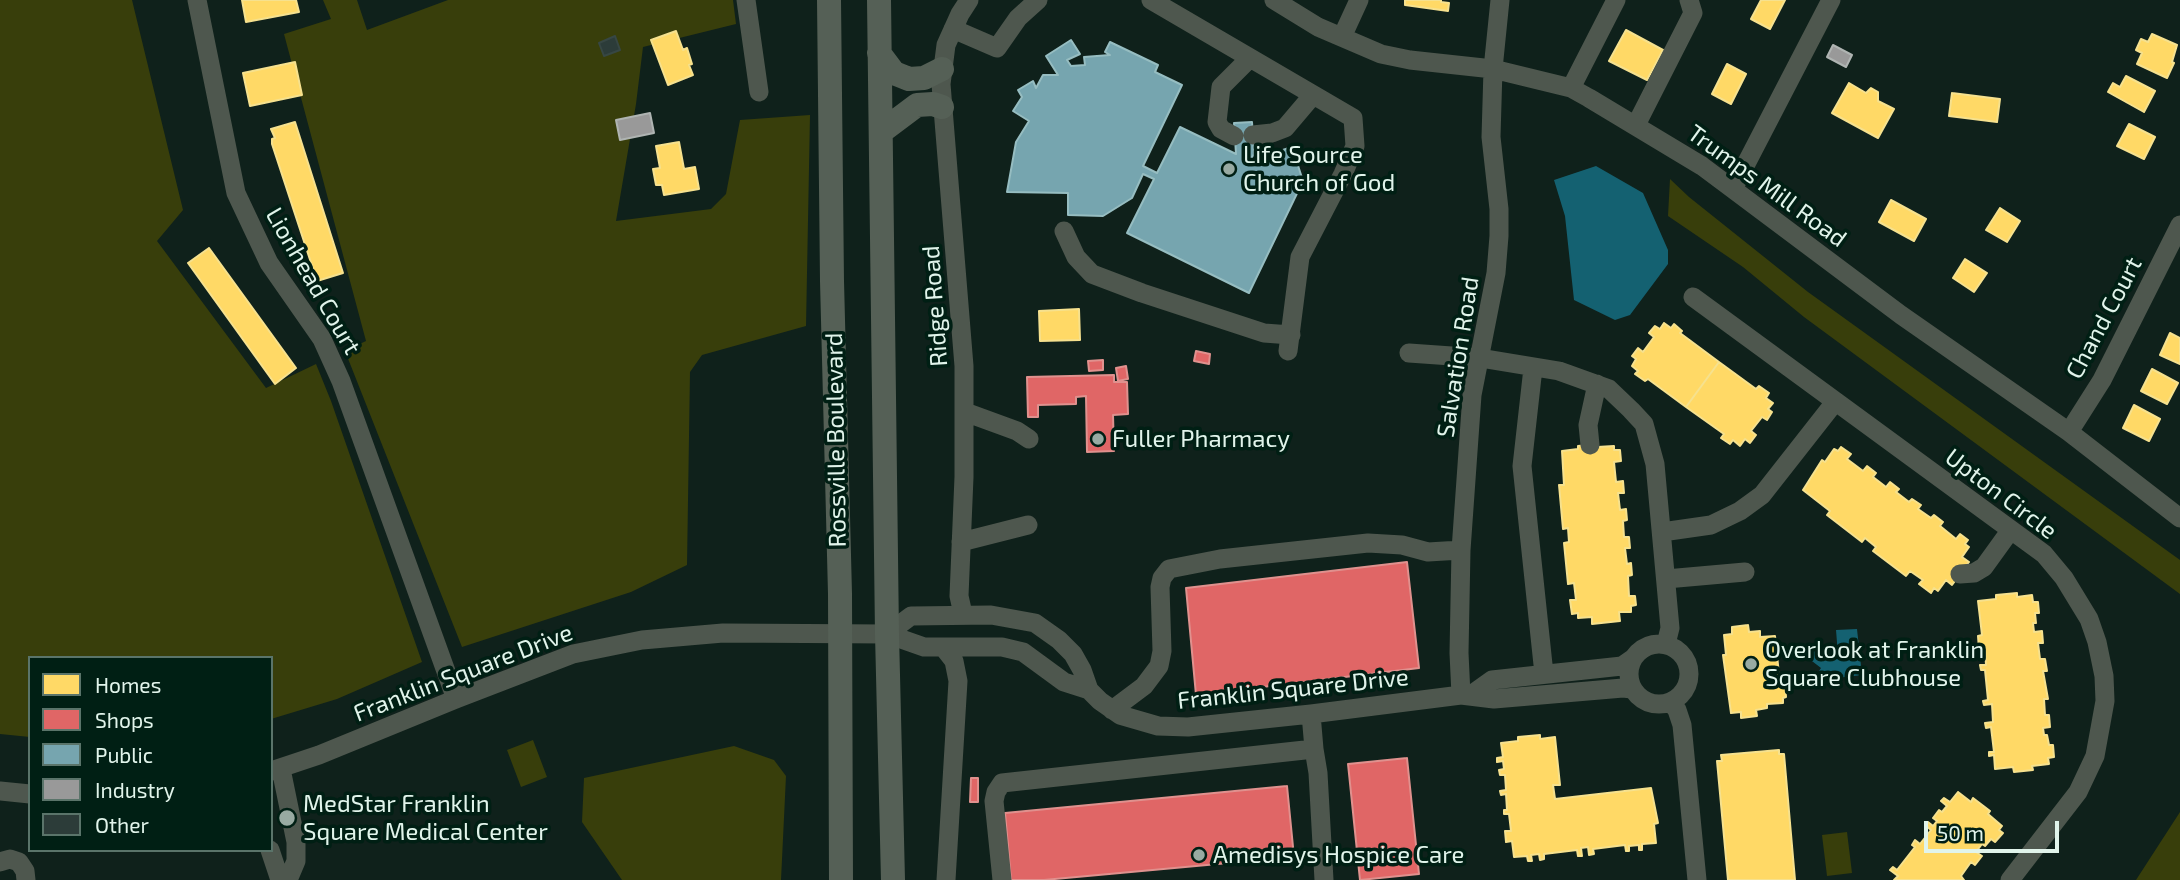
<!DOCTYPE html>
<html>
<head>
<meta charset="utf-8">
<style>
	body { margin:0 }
	#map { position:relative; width:2180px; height:880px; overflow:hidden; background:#0f211b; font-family:"Exo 2",sans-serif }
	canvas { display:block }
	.legend { position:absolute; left:28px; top:656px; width:245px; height:196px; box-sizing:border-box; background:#001f14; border:2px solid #5a746a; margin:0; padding:9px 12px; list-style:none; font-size:21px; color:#e1f4eb }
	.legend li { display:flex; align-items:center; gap:14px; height:35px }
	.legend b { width:35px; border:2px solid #5a746a }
	.scale { position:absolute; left:1924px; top:821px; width:135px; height:32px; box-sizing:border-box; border:4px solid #e1f4eb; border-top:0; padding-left:9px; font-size:21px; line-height:24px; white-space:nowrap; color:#e1f4eb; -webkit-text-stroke:5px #001f14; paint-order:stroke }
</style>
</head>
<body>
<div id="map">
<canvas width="2180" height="880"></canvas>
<ul class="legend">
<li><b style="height:19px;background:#ffd966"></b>Homes</li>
<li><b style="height:19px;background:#e06666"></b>Shops</li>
<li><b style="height:19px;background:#76a5af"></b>Public</li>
<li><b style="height:19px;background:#999"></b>Industry</li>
<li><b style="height:19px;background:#2c3c39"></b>Other</li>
</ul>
<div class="scale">50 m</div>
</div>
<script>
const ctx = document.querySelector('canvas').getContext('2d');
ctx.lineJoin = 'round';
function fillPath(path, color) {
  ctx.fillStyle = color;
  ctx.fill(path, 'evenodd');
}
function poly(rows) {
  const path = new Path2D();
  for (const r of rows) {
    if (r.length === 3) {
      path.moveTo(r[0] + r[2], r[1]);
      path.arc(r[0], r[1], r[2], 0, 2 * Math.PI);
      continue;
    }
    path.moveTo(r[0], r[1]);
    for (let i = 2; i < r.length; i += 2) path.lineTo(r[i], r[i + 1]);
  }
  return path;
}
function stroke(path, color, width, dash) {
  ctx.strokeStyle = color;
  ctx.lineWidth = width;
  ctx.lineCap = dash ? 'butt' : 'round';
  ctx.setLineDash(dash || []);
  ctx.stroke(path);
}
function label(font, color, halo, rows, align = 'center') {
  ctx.font = font + ' "Exo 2",sans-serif';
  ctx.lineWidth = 7;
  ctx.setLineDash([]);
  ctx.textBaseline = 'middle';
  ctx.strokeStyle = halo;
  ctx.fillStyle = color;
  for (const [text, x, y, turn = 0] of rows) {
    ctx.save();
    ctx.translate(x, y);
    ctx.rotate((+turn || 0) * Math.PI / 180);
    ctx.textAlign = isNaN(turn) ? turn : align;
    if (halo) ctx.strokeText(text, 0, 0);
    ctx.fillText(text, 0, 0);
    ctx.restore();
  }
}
const green = poly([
	[0,0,132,0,183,210,157,241,266,388,316,364,331,401,422,662,337,699,271,719,271,658,30,658,30,737,0,734],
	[323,0,357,0,367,30,448,0,733,0,736,24,643,47,636,104,616,221,711,209,726,194,740,120,810,115,806,326,702,355,690,372,687,565,631,592,462,647,345,351,366,341,284,34,331,19],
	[1670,179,1689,197,1808,292,2180,560,2180,594,1804,317,1743,267,1668,216],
	[533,740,547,777,521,787,507,750],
	[734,746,774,760,786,776,781,880,622,880,582,822,584,778],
	[2180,812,2180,880,2136,880],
	[1847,832,1852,873,1827,876,1822,835]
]);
const water = poly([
	[1596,166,1643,193,1668,250,1668,264,1630,315,1615,320,1574,300,1565,216,1554,180],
	[1857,629,1862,675,1829,679,1819,671,1821,668,1808,658,1819,645,1835,658,1838,655,1836,630]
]);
const homes = poly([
	[242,0,296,0,299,12,246,22,242,0],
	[1405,0,1441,0,1441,2,1449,3,1448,11,1405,5,1405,0],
	[1761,0,1785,0,1770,29,1751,19,1761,0],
	[1626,30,1663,50,1647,80,1609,61,1626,30],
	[676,31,683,50,687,48,692,64,689,65,693,75,668,85,651,40,676,31],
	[2152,34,2177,45,2172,62,2174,63,2167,78,2137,64,2142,53,2136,50,2141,39,2148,42,2152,34],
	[295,62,302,95,250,106,243,73,295,62],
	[1727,64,1746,74,1731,104,1712,94,1727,64],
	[2126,76,2155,91,2144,112,2108,92,2113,83,2120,87,2126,76],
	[1849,83,1866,93,1871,88,1878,92,1878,101,1894,109,1878,138,1832,113,1849,83],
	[1952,93,2000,99,1997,122,1949,116,1952,93],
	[295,122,343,273,317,281,272,144,272,139,275,138,271,129,295,122],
	[2129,124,2155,137,2144,159,2117,146,2129,124],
	[679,142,684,169,695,167,699,189,664,195,662,185,656,185,653,169,660,168,656,146,679,142],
	[1891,200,1926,219,1914,241,1879,222,1891,200],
	[2000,208,2020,221,2007,242,1986,230,2000,208],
	[209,248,296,368,275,384,188,263,209,248],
	[1965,259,1987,273,1974,292,1953,278,1965,259],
	[1079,309,1080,340,1040,341,1039,311,1079,309],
	[1664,323,1671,328,1674,324,1682,331,1680,333,1719,362,1686,407,1648,379,1645,381,1635,374,1638,371,1632,366,1636,359,1632,356,1638,348,1643,352,1654,337,1649,333,1655,326,1660,329,1664,323],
	[2170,333,2180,338,2180,364,2160,355,2170,333],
	[1719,362,1756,389,1759,386,1769,393,1766,398,1773,403,1768,409,1772,412,1767,420,1762,417,1751,431,1756,435,1750,443,1745,439,1740,446,1733,440,1730,444,1721,438,1724,434,1686,407,1719,362],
	[2152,369,2178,383,2167,404,2141,391,2152,369],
	[2134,405,2160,419,2149,441,2123,428,2134,405],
	[1597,444,1597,447,1614,446,1614,450,1620,450,1621,461,1614,462,1616,482,1623,481,1624,493,1618,493,1620,510,1626,509,1627,520,1623,521,1624,537,1629,537,1630,548,1625,548,1627,564,1631,563,1632,575,1628,576,1629,596,1635,596,1636,605,1631,606,1631,612,1619,612,1620,621,1592,624,1592,617,1578,618,1578,613,1572,614,1570,600,1576,600,1574,583,1568,584,1564,543,1569,542,1568,528,1563,529,1559,485,1564,485,1562,451,1578,449,1578,446,1597,444],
	[1841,447,1851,454,1847,459,1863,471,1867,466,1876,473,1873,477,1886,487,1890,482,1899,489,1896,492,1909,502,1912,499,1921,505,1918,509,1931,518,1934,515,1943,522,1940,526,1956,539,1960,534,1968,540,1965,544,1969,547,1962,557,1969,562,1952,585,1946,580,1938,591,1934,588,1931,593,1919,584,1923,580,1910,571,1906,576,1873,551,1876,547,1865,538,1862,542,1827,515,1830,511,1803,490,1822,460,1825,462,1834,449,1838,451,1841,447],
	[2017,593,2017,597,2032,595,2033,602,2038,602,2039,613,2035,613,2036,623,2033,623,2034,632,2042,631,2043,643,2038,643,2040,659,2045,659,2047,671,2043,671,2048,699,2044,699,2045,715,2049,715,2050,727,2043,728,2044,735,2047,735,2049,745,2053,745,2054,757,2048,758,2049,764,2032,766,2033,770,2014,772,2013,767,1995,769,1994,755,1989,756,1989,752,1994,752,1991,727,1986,728,1985,723,1993,722,1992,704,1984,705,1983,701,1988,700,1985,670,1981,670,1980,665,1986,665,1985,649,1979,650,1978,636,1982,635,1978,601,1996,599,1996,595,2017,593],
	[1748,625,1749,632,1760,631,1760,637,1775,636,1780,684,1785,683,1786,697,1783,698,1783,703,1767,704,1767,708,1756,710,1757,716,1741,718,1741,712,1731,713,1723,655,1726,655,1724,635,1732,634,1732,627,1748,625],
	[1540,735,1540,739,1555,737,1560,785,1553,785,1555,799,1651,788,1658,823,1654,824,1656,843,1642,844,1642,850,1639,850,1639,845,1629,846,1629,851,1626,851,1625,845,1593,849,1594,854,1589,855,1588,847,1581,848,1582,856,1578,856,1577,850,1544,854,1544,859,1540,860,1539,854,1531,855,1532,861,1528,861,1527,856,1514,857,1512,841,1506,842,1505,831,1511,831,1509,814,1504,814,1504,810,1507,810,1506,794,1501,795,1500,791,1506,790,1505,775,1500,775,1499,770,1504,769,1503,761,1497,762,1497,758,1503,757,1501,743,1518,741,1518,737,1540,735],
	[1779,750,1779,754,1784,754,1795,880,1728,880,1717,761,1722,761,1721,755,1779,750],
	[1958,792,1971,802,1973,798,1990,811,1988,814,2002,826,1999,830,2003,833,1995,842,1991,839,1985,846,1982,844,1976,852,1982,856,1975,865,1971,862,1961,876,1964,880,1894,880,1898,876,1890,870,1893,867,1897,870,1915,847,1912,845,1915,840,1920,844,1931,830,1925,825,1928,822,1933,826,1937,821,1933,818,1939,810,1942,812,1947,806,1941,801,1944,798,1950,802,1958,792]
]);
const shops = poly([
	[1196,351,1210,354,1209,364,1194,361,1196,351],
	[1103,360,1103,370,1089,371,1088,361,1103,360],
	[1126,366,1128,379,1118,381,1116,368,1126,366],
	[1114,375,1114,382,1127,382,1128,414,1113,415,1114,451,1087,452,1086,396,1076,397,1076,404,1038,405,1038,417,1028,417,1027,377,1114,375],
	[1407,562,1419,668,1196,695,1186,588,1407,562],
	[1407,758,1419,874,1360,880,1348,764,1407,758],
	[971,778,978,778,978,802,970,802,971,778],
	[1287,786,1294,857,1044,880,1011,880,1005,813,1287,786]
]);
const public = poly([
	[1071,40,1080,54,1067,60,1071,66,1085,65,1084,57,1110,55,1105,52,1110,42,1158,65,1155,72,1182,85,1143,166,1157,173,1180,127,1236,154,1234,123,1252,122,1254,154,1249,162,1254,164,1258,158,1292,147,1303,181,1249,293,1127,233,1154,179,1143,174,1132,198,1103,216,1068,215,1068,193,1007,192,1016,142,1029,121,1013,111,1022,97,1018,90,1033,81,1036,88,1043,75,1058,75,1046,56,1071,40]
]);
const industry = poly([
	[1833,45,1852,55,1846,67,1827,57,1833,45],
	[650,113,654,133,620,140,616,120,650,113]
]);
const building = poly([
	[615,36,620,50,604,56,599,43,615,36]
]);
const minor = poly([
	[197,0,236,193,269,263,322,339,341,381,456,699],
	[746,0,759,92],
	[1151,0,1353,118,1355,146,1343,174,1300,257,1288,351],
	[1274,0,1318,27,1381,54,1410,60,1493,69,1571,88,1589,98,1702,166,1901,315,2069,432,2180,518],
	[953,29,997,48,1018,18,1038,0],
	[1342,37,1359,0],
	[1571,88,1616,0],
	[1636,125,1693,13,1689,0],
	[1253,135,1272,133,1285,128,1313,95],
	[1234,136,1221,129,1217,122,1221,87,1250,58],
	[1733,189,1831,0],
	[1064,231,1076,257,1092,274,1142,293,1264,333,1291,335],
	[1693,297,2044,554,2064,578,2089,619,2097,642,2104,676,2105,701,2095,756,2078,792,2010,880],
	[1409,353,1480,358,1559,371,1609,389,1631,410,1644,424,1655,464,1670,628,1666,644],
	[1533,368,1522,466,1544,674],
	[965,412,1017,431,1029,439],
	[2069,432,2102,380,2180,225],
	[1590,445,1588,425,1597,384],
	[1662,532,1711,525,1740,511,1762,495,1835,402],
	[961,542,1028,525],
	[1960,574,1974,573,1984,567,2010,531],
	[1666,579,1745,572],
	[963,614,959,596,964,477,964,366,941,84,946,45,960,14,969,0],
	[887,634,911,616,991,615,1035,623,1059,640,1073,654,1082,670,1089,690],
	[1659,674,30],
	[943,647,954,661,958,681,946,880],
	[1461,695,1459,653,1461,550,1472,395,1496,273,1499,236,1499,209,1491,137,1493,69,1500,0],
	[1471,695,1492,680,1622,666,1632,659],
	[1671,702,1677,710,1682,725,1697,880],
	[1112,710,1144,686,1159,666,1162,651,1160,587,1162,578,1169,569,1220,559,1368,543,1402,545,1428,552,1461,550],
	[1311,714,1314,749],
	[281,769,296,842,296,861,288,880],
	[271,771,319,755,456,699,573,654,642,640,723,633,887,634,924,647,1002,647,1023,652,1064,682,1089,690,1100,701,1120,715,1158,726,1188,727,1311,714,1461,695,1494,699,1623,688,1632,689],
	[0,791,30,794],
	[270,850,280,880],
	[0,862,10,859,19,862,25,871,26,880],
	[1002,880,994,801,996,792,1002,783,1314,749,1318,773,1324,880]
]);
const major = poly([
	[829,0,832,281,840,594,841,880],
	[879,0,887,634,893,880],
	[879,53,894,73,909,79,924,78,942,69],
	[881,132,917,105,933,104,942,107]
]);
const markers = [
	[1229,169,7,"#98aaa2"],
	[1098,439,7,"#98aaa2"],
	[1751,664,7,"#98aaa2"],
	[287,818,9,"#98aaa2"],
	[1199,855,7,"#98aaa2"]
];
const poiNames = [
	["Life Source",1243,155],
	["Church of God",1243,183],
	["Fuller Pharmacy",1112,439],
	["Overlook at Franklin",1765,650],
	["Square Clubhouse",1765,678],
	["MedStar Franklin",303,804],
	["Square Medical Center",303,832],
	["Amedisys Hospice Care",1213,855]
];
const streetNames = [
	["Trumps Mill Road",1767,186,36],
	["Lionhead Court",313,281,60],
	["Ridge Road",935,306,-94],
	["Chand Court",2104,318,-62],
	["Salvation Road",1458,357,-81],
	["Rossville Boulevard",836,440,-91],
	["Upton Circle",2001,494,37],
	["Franklin Square Drive",463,673,-21],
	["Franklin Square Drive",1293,689,-6]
];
fillPath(green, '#383e0b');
fillPath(water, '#146171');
fillPath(homes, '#ffd966');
stroke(homes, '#f6e18e', 2);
fillPath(shops, '#e06666');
stroke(shops, '#e0918e', 2);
fillPath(public, '#76a5af');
stroke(public, '#96bdc1', 2);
fillPath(industry, '#999');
stroke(industry, '#afb4b2', 2);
fillPath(building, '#2c3c39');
stroke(building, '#374744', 2);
stroke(minor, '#4e574e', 19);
stroke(major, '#556056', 24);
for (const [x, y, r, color] of markers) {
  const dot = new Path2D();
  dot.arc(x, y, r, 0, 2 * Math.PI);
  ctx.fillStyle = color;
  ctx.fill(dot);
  stroke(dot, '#001f14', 2.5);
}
label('24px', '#e1f4eb', '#001f14', poiNames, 'left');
label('24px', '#e1f4eb', '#001f14', streetNames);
</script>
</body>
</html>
